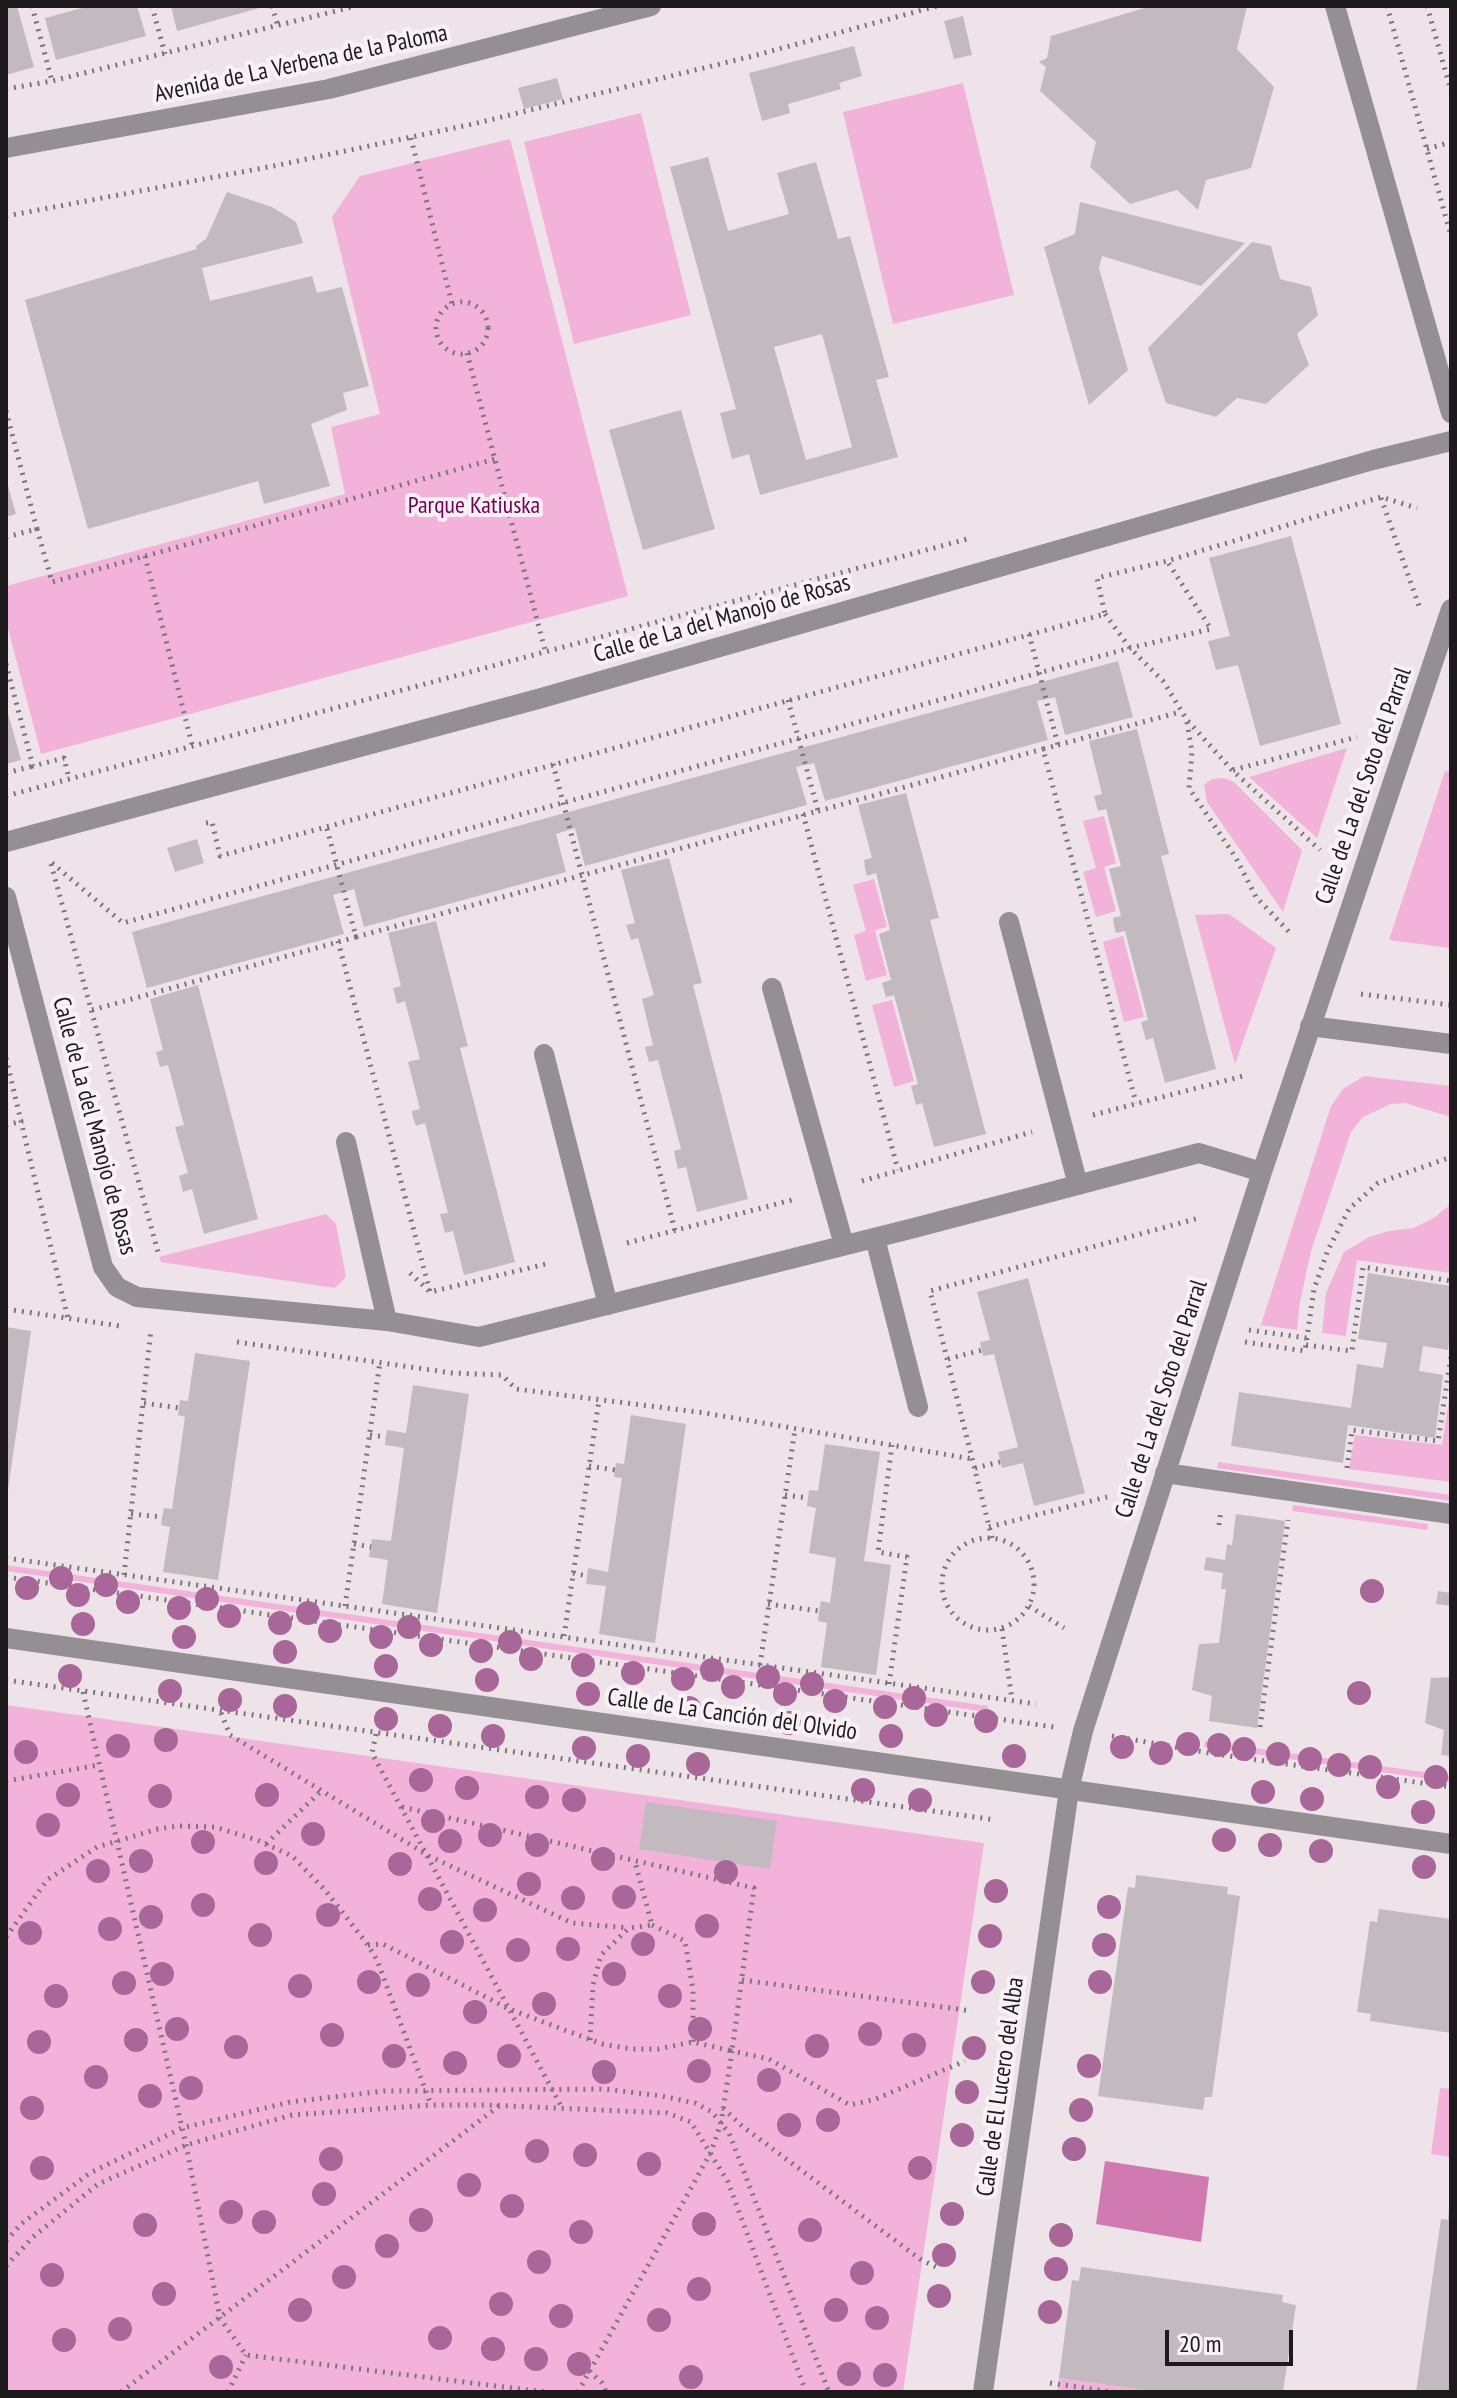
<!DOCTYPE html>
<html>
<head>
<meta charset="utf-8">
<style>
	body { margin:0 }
	#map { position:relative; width:1457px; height:2398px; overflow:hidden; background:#ede3e9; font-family:"PT Sans Narrow",sans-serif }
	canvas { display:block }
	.frame { position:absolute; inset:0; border:8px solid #1d1a1c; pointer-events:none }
	.scale { position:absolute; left:1165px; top:2330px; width:128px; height:36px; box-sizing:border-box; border:4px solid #1d1a1c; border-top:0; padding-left:10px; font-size:24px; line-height:28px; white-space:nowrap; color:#1d1a1c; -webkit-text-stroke:6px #faf1f6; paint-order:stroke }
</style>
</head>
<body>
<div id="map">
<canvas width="1457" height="2398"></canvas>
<div class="frame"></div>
<div class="scale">20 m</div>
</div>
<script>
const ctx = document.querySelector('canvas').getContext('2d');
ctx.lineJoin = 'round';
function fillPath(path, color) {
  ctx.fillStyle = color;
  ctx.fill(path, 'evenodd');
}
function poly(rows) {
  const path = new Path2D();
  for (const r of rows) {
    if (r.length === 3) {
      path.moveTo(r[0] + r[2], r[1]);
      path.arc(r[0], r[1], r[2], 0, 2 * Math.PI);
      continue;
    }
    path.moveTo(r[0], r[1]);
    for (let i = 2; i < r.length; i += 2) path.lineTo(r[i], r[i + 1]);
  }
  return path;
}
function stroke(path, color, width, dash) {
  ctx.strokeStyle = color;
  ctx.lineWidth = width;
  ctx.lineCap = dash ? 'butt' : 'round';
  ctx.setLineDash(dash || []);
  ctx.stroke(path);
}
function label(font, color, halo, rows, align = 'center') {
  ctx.font = font + ' "PT Sans Narrow",sans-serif';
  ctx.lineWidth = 8;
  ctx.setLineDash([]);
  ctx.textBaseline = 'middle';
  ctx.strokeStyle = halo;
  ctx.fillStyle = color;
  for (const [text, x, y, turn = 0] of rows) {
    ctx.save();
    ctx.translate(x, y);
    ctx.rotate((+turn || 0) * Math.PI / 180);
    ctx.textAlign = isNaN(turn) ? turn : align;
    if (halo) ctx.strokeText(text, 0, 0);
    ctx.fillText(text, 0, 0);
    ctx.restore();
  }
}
const green = poly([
	[963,83,1014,295,893,324,843,112],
	[641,113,691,315,574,344,524,142],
	[510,139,628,596,41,754,6,621,6,586,345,494,331,427,380,414,332,217,360,176],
	[1347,748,1317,838,1249,777],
	[1445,771,1451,772,1451,932,1449,948,1389,940],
	[1224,778,1234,782,1302,850,1283,912,1207,802,1204,785,1212,779],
	[1104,816,1116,863,1104,867,1116,911,1096,917,1083,872,1096,868,1083,821],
	[874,879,887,927,875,930,887,975,866,981,854,935,866,931,853,885],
	[1229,914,1276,948,1235,1064,1195,915],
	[1123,936,1144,1017,1124,1022,1103,942],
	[892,1000,914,1081,894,1087,872,1005],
	[1364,1076,1451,1086,1451,1117,1405,1103,1391,1104,1363,1117,1351,1132,1311,1251,1300,1302,1297,1330,1261,1325,1331,1106,1343,1089],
	[1451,1204,1451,1273,1357,1260,1345,1340,1345,1336,1322,1333,1326,1293,1344,1252,1369,1237,1389,1231,1414,1228,1435,1217],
	[326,1214,336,1224,346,1277,335,1288,161,1262,159,1257],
	[1451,1388,1451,1482,1349,1469,1355,1435,1442,1445],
	[1218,1462,1451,1495,1451,1501,1217,1468],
	[1293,1505,1428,1524,1427,1530,1292,1511],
	[6,1565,988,1706,987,1712,6,1571],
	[6,1705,984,1843,903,2392,6,2392],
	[1205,1741,1451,1776,1451,1782,1204,1747],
	[1440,2088,1451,2089,1451,2157,1431,2154],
	[1059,2378,1159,2392,1057,2392]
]);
const water = poly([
	[1105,2161,1209,2177,1201,2242,1096,2224]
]);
const building = poly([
	[6,6,17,6,34,67,6,75],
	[89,6,137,6,146,36,56,60,45,18],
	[171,6,263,6,263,7,177,31],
	[1151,6,1247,6,1237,49,1274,87,1251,168,1206,180,1198,210,1177,190,1130,204,1090,167,1096,142,1040,91,1046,67,1039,62,1047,58,1051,36],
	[963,16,972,55,954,59,944,21],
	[854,46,862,76,839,83,841,89,788,104,790,113,762,121,749,73],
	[557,78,563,99,524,109,518,88],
	[708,157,728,231,789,214,777,173,816,162,838,239,850,236,889,377,876,380,898,457,760,495,749,454,732,459,720,413,736,409,670,167],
	[822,334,852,447,806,460,774,347],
	[227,192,272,207,296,222,303,243,202,268,210,301,312,276,317,293,342,287,369,386,343,393,347,410,311,424,330,486,264,504,258,481,88,529,25,300,197,249,196,246,206,239],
	[1080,202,1245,243,1201,286,1102,256,1099,268,1128,370,1089,405,1044,247,1075,234],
	[1252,242,1271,246,1280,279,1311,287,1318,315,1297,334,1309,365,1266,404,1237,398,1216,417,1166,403,1148,348],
	[681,410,715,529,643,550,609,430],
	[6,479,16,514,6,517],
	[1291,536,1341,724,1260,746,1238,665,1216,670,1212,656,1208,641,1230,636,1209,558],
	[1118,661,1133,717,1065,735,1055,697,1037,701,1048,740,825,801,814,763,796,767,807,805,585,866,575,828,556,834,566,872,364,927,354,889,333,895,344,934,147,988,132,932],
	[6,706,21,760,6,764],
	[1137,729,1169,854,1161,856,1216,1069,1165,1083,1153,1038,1146,1040,1141,1022,1148,1020,1125,931,1116,933,1114,926,1113,918,1121,916,1109,869,1121,866,1106,809,1098,811,1094,796,1102,794,1089,741],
	[906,793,939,918,930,920,986,1134,934,1147,922,1103,916,1105,911,1086,918,1084,894,995,886,997,882,983,891,980,879,934,890,930,876,873,867,876,865,868,864,860,872,858,858,805],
	[197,839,204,863,175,872,167,848],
	[669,858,702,983,693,985,748,1199,697,1212,686,1167,678,1169,676,1161,674,1151,681,1149,658,1060,649,1062,647,1055,645,1047,653,1045,642,999,654,995,638,938,631,940,626,925,635,923,621,870],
	[436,921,468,1046,460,1048,515,1262,464,1275,453,1231,445,1233,440,1214,448,1213,425,1123,416,1126,413,1118,412,1111,420,1109,408,1062,420,1059,405,1001,397,1004,393,988,401,986,388,933],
	[198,985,258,1219,204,1234,192,1189,183,1192,179,1176,188,1173,175,1127,184,1125,168,1065,160,1067,156,1052,163,1050,150,999],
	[1368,1273,1451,1286,1451,1327,1448,1350,1423,1346,1419,1371,1443,1375,1435,1438,1348,1425,1343,1463,1231,1446,1239,1392,1351,1408,1357,1364,1383,1368,1387,1343,1358,1339],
	[1028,1278,1085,1493,1034,1506,1023,1463,1002,1468,998,1452,1018,1447,994,1354,983,1356,980,1342,990,1340,977,1292],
	[6,1327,31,1331,8,1490,6,1490],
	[195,1353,250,1361,218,1580,163,1572,170,1527,161,1525,164,1508,172,1509,185,1417,178,1415,180,1400,188,1401],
	[413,1385,469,1394,437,1613,382,1604,388,1560,369,1557,372,1539,391,1541,404,1448,385,1445,387,1430,406,1433],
	[631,1415,686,1424,655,1643,599,1634,606,1586,586,1584,588,1568,608,1572,622,1478,614,1477,616,1463,624,1464],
	[825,1444,880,1452,864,1561,891,1565,876,1675,821,1667,827,1623,818,1621,819,1611,821,1601,830,1603,836,1558,809,1553,816,1508,807,1506,809,1490,818,1491],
	[1236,1514,1285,1521,1257,1728,1209,1721,1212,1696,1192,1690,1199,1644,1219,1643,1226,1589,1221,1589,1223,1573,1204,1570,1206,1557,1225,1560,1227,1544,1232,1545],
	[1438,1591,1451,1593,1451,1606,1436,1604],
	[1451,1677,1451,1756,1441,1755,1444,1730,1425,1723,1431,1678],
	[646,1802,777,1821,770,1869,639,1849],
	[1136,1875,1228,1887,1227,1894,1240,1896,1212,2097,1205,2097,1203,2110,1098,2096,1128,1887,1135,1888],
	[1379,1909,1451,1919,1451,2033,1370,2021,1371,2014,1357,2012,1370,1921,1377,1922],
	[1449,2208,1451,2392,1416,2392,1441,2219,1448,2220],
	[1081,2267,1283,2295,1282,2302,1296,2305,1283,2392,1159,2392,1059,2378,1072,2280,1079,2281]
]);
const path = poly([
	[32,6,52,81],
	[152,6,165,54],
	[272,6,278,26],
	[1387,6,1451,236],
	[1427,6,1451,91],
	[6,89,52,81,356,6],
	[411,138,452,304],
	[1427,149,1451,142],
	[6,216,279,165,473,124,753,56,937,6],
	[462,328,26],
	[467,353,545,650],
	[6,411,37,529,6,537],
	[1381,498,1419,606],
	[37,529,52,582,495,459],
	[145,556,192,745],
	[1105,614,1130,648,1163,681,1187,720,1232,770,1320,850],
	[1029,634,1058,745,1043,749,1136,1103],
	[6,664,33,766,64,758,69,779],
	[1187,722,1192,752,1189,788,1236,858,1256,897,1292,935],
	[1058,745,1180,712],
	[553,764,675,1231],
	[1233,770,1357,737],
	[6,773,33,766],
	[6,796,971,538],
	[818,811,1043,749],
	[803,814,898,1170],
	[206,823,212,822,220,856,1105,614,1097,578,1167,561,1381,497,1417,508],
	[52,863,123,923,1130,648,1211,629,1167,561],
	[51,864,158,1252],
	[356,937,818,811,788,700],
	[338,941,430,1292],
	[1361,994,1451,1005],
	[92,1010,356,937,326,825],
	[6,1058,68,1319],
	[1093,1115,1247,1075],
	[6,1125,23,1121],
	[862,1181,1032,1132],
	[627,1243,796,1199],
	[410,1273,430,1292,550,1263],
	[6,1309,120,1326],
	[1249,1330,1307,1338],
	[237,1342,452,1373,502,1375,516,1389,705,1413,972,1459],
	[1245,1342,1305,1351,1314,1289,1328,1250,1349,1209,1378,1183,1451,1157],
	[1306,1345,1352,1351,1363,1267,1451,1281],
	[948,1359,982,1350],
	[144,1403,179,1408],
	[370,1435,386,1437],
	[589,1466,615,1470],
	[975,1468,1000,1462],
	[1347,1468,1352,1430,1438,1441,1451,1357],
	[785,1495,808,1498],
	[131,1514,163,1517],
	[1219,1525,1221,1510],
	[989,1527,1107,1497],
	[992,1538,930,1291,1199,1218],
	[988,1584,46],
	[354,1544,371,1547],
	[6,1558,1036,1704],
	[573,1573,587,1576],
	[124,1575,151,1330],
	[6,1577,1054,1727],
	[768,1604,819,1611],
	[345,1606,380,1362],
	[1029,1606,1064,1628],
	[1002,1629,1012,1700],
	[564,1636,599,1400],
	[760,1665,795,1429],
	[6,1680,996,1820],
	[889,1684,907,1557,878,1552,892,1445],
	[83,1692,186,2145,220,2318,246,2355,545,2392],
	[221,1713,230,1735,429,1856,572,1923,629,1928],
	[1260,1727,1288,1520],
	[376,1734,372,1753,562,2108],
	[1112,1736,1215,1754,1451,1787],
	[6,1781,99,1765],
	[266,1844,321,1791],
	[652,1925,685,1941,693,1990,693,2042],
	[6,1937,47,1880,97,1847,158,1829,178,1826,215,1827,257,1840,292,1856,325,1890,368,1945,377,1960,431,2105],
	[368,1945,383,1944,509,2009,602,2044,631,2049,658,2049,693,2042,732,2051,754,1888,402,1807],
	[742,1980,972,2011],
	[590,2040,593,1985,601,1955,629,1928,652,1925,635,1862],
	[723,2108,742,2126,920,2259,936,2267],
	[6,2241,21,2224,90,2173,182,2128,290,2102,384,2091,605,2089,662,2096,695,2103,712,2112,729,2133,829,2392],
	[6,2266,33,2237,98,2184,186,2145,292,2115,431,2105,488,2105,667,2113,691,2122,728,2182,806,2392],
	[589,2371,602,2383,606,2392],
	[1050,2383,1111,2392],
	[121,2392,499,2106],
	[228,2392,246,2355],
	[578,2392,711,2152,721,2123,732,2051,769,2059,850,2105,876,2099,965,2061]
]);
const minor = poly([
	[1335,6,1451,413],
	[6,148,329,89,651,6],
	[6,842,538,699,1373,460,1451,441],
	[6,897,103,1267,117,1287,137,1297,387,1321,479,1337,914,1228,1199,1153,1262,1172],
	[1009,922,1078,1185],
	[772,988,844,1245],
	[1310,1026,1451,1044],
	[544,1054,608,1305],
	[346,1142,387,1321],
	[875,1238,918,1407],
	[1165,1473,1451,1514],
	[6,1638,1451,1844],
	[983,2392,1069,1790,1083,1731,1262,1172,1451,609]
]);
const trees = [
	[61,1578],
	[106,1585],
	[27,1588],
	[1372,1591],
	[78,1595],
	[207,1599],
	[128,1602],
	[179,1608],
	[308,1613],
	[229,1616],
	[280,1623],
	[83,1624],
	[409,1627],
	[330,1631],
	[184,1637],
	[381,1637],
	[510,1642],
	[431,1645],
	[481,1651],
	[285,1652],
	[531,1659],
	[583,1665],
	[386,1666],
	[712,1670],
	[633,1673],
	[70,1676],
	[768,1677],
	[683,1679],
	[487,1680],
	[812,1684],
	[733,1687],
	[170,1691],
	[1359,1693],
	[588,1694],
	[785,1694],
	[914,1698],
	[230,1700],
	[835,1701],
	[285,1706],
	[885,1707],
	[689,1708],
	[936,1715],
	[386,1719],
	[986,1721],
	[789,1723],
	[440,1726],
	[493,1736],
	[891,1736],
	[166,1740],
	[1188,1744],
	[1219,1745],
	[118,1746],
	[1122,1747],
	[584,1748],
	[1244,1749],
	[26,1752],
	[1161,1753],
	[1278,1754],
	[638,1756],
	[1014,1756],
	[1310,1759],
	[698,1764],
	[1339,1765],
	[1370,1767],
	[1436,1777],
	[421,1780],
	[1388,1787],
	[467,1788],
	[863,1790],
	[1263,1792],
	[68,1795],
	[267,1795],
	[160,1796],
	[537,1797],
	[1312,1799],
	[574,1800],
	[920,1800],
	[1423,1812],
	[433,1821],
	[48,1825],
	[313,1834],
	[490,1835],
	[1224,1840],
	[450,1841],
	[203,1842],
	[537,1845],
	[1270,1845],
	[1321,1851],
	[603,1859],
	[141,1861],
	[266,1863],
	[400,1864],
	[1424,1867],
	[98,1871],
	[726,1872],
	[529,1884],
	[996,1891],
	[624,1897],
	[573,1898],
	[430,1899],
	[203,1905],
	[1109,1907],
	[485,1910],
	[328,1915],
	[151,1917],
	[707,1926],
	[110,1929],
	[30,1933],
	[260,1935],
	[990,1936],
	[452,1942],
	[643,1944],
	[1104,1945],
	[568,1949],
	[518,1950],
	[162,1974],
	[614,1974],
	[369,1982],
	[983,1982],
	[1100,1982],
	[124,1983],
	[418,1985],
	[300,1986],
	[56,1996],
	[670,1996],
	[544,2004],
	[475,2012],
	[177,2029],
	[700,2029],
	[870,2034],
	[332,2035],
	[136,2040],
	[39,2042],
	[914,2045],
	[817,2046],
	[236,2047],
	[974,2048],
	[394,2056],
	[509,2056],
	[455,2063],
	[1089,2066],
	[699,2071],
	[604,2072],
	[96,2077],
	[769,2080],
	[191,2088],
	[967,2092],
	[150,2096],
	[32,2108],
	[1081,2110],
	[828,2120],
	[789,2125],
	[962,2135],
	[1074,2149],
	[537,2151],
	[585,2155],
	[331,2159],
	[649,2164],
	[42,2168],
	[920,2168],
	[469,2185],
	[324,2194],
	[512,2206],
	[231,2212],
	[952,2214],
	[421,2220],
	[264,2222],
	[704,2224],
	[145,2225],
	[810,2230],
	[581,2232],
	[1061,2235],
	[387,2246],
	[944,2255],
	[539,2262],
	[1056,2269],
	[862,2273],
	[52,2275],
	[344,2277],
	[699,2289],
	[164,2294],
	[939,2296],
	[501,2304],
	[300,2310],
	[836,2310],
	[1050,2312],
	[561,2316],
	[877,2318],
	[659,2320],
	[120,2329],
	[440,2338],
	[64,2340],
	[493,2349],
	[536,2359],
	[579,2364],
	[221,2367],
	[849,2374],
	[885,2375],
	[691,2377]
];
const streetNames = [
	["Avenida de La Verbena de la Paloma",301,64,-12],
	["Calle de La del Manojo de Rosas",722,619,-16],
	["Calle de La del Soto del Parral",1364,786,-71],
	["Calle de La del Manojo de Rosas",94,1126,75],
	["Calle de La del Soto del Parral",1162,1399,-72],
	["Calle de La Canción del Olvido",732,1715,8],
	["Calle de El Lucero del Alba",1001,2087,-82]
];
const parkNames = [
	["Parque Katiuska",474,506]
];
fillPath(green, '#f3b2da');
fillPath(water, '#d07ab1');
fillPath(building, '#c3babf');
stroke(path, '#7c767a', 5, [2, 6]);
stroke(minor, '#938f92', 20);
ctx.fillStyle = '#a86798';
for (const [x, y] of trees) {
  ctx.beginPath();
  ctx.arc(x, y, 12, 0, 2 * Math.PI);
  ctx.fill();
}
label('24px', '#1d1a1c', '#faf1f6', streetNames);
label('24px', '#6f0255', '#faf1f6', parkNames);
</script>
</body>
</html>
